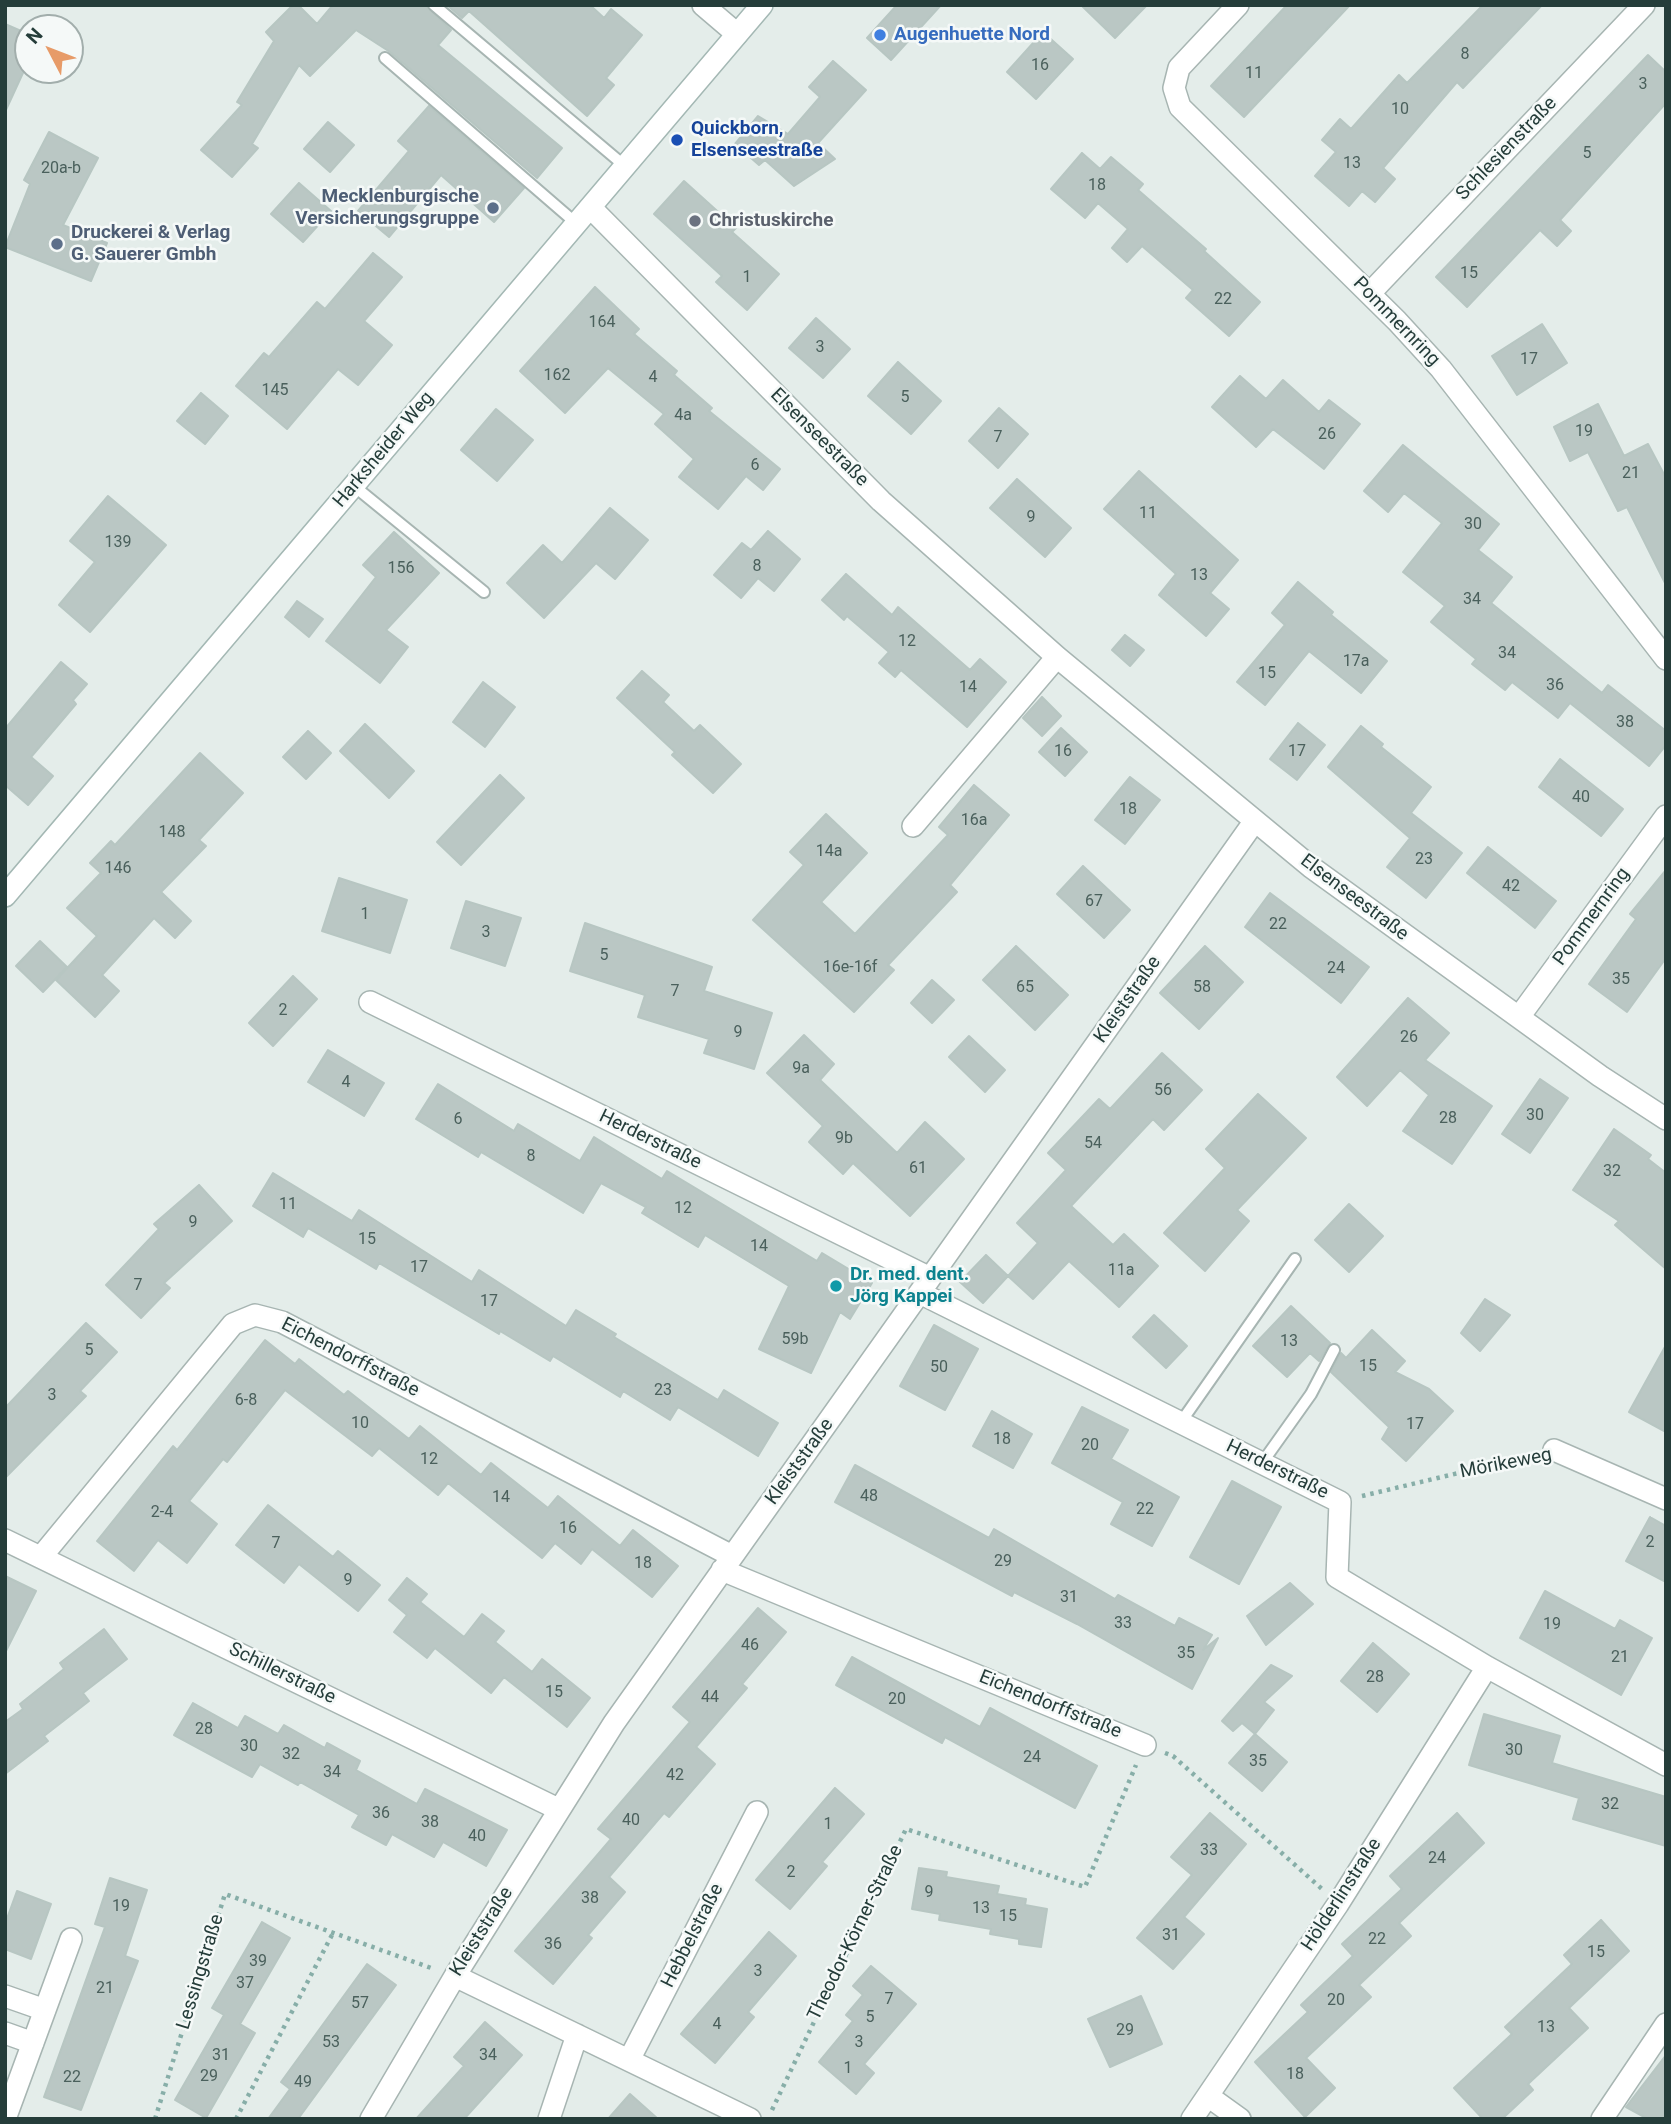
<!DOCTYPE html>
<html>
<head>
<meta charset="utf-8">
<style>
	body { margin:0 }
	#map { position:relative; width:1671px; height:2124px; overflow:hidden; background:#e4edea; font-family:Roboto,sans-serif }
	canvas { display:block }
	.frame { position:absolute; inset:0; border:7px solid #253d3a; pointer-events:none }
	.north { position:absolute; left:14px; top:14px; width:70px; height:70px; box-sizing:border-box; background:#f5f9f8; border:2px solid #a2aeac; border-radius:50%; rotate:312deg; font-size:19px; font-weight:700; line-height:28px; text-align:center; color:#253d3a }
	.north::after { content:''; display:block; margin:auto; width:24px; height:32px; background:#e79b68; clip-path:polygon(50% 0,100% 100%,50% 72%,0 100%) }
</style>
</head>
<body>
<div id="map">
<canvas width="1671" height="2124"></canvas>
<div class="frame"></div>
<div class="north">N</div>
</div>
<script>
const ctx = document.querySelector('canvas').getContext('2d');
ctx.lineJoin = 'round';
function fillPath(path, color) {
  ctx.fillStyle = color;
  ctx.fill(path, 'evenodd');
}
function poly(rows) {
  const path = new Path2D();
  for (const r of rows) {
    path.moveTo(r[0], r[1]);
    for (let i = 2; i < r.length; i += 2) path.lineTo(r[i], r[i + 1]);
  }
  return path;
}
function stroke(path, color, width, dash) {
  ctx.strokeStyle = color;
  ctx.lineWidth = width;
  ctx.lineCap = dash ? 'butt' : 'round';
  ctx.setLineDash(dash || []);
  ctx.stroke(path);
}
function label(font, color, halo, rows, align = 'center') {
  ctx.font = font + ' Roboto,sans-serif';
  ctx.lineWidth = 5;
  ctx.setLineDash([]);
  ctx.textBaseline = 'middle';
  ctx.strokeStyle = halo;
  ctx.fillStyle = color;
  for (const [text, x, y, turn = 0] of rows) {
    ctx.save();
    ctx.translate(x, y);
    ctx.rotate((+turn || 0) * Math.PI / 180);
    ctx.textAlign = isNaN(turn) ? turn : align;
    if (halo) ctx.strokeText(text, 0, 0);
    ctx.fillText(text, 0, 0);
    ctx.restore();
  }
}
const building = poly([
	[293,5,298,5,317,24,333,5,426,5,451,30,438,45,562,148,537,178,390,52,356,30,310,76,299,65,252,144,258,148,232,177,201,150,242,105,237,102,274,41,266,32,293,5],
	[447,5,590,5,604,18,611,9,642,35,606,78,614,85,587,116,469,11,462,18,447,5],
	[897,5,941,5,891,60,867,38,897,5],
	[1081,5,1147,5,1115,38,1081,5],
	[1287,5,1350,5,1244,117,1211,86,1287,5],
	[1483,5,1542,5,1463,88,1457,82,1383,168,1395,179,1375,202,1362,191,1349,206,1315,176,1336,152,1322,140,1340,119,1351,129,1399,75,1407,83,1483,5],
	[5,24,28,34,28,62,5,112,5,24],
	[1043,32,1073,59,1036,99,1007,72,1043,32],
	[1648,55,1666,72,1666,103,1560,220,1571,231,1557,246,1540,230,1467,307,1436,277,1648,55],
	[833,61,866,90,818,143,835,159,794,186,765,160,759,165,735,144,758,116,788,134,820,97,809,87,833,61],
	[429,106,524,188,494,222,441,175,389,237,358,211,409,151,398,141,429,106],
	[328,122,354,145,330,172,304,149,328,122],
	[49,132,98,158,63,225,107,243,91,281,5,247,30,184,24,180,49,132],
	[1082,153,1100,169,1111,157,1143,184,1138,190,1206,249,1204,251,1260,302,1229,336,1186,298,1193,290,1142,246,1127,262,1112,248,1128,229,1098,203,1085,218,1051,189,1082,153],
	[684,181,736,228,732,232,779,274,747,310,716,282,722,276,654,214,684,181],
	[299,183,331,211,303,242,271,214,299,183],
	[373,253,402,277,364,321,392,345,358,385,338,369,287,429,236,386,264,353,269,357,317,302,325,309,373,253],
	[595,287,639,329,634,334,677,371,674,375,712,408,709,411,780,469,763,490,746,476,718,509,679,477,694,459,655,424,664,414,608,368,565,413,520,371,595,287],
	[816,318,850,349,823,378,789,348,816,318],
	[1542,324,1567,363,1517,395,1492,356,1542,324],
	[898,362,941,401,911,434,868,396,898,362],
	[1240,376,1266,399,1283,380,1319,412,1329,400,1360,424,1324,469,1273,429,1256,447,1212,407,1240,376],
	[201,393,228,416,205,444,177,421,201,393],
	[1598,404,1624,456,1648,444,1666,478,1666,585,1627,507,1618,511,1588,452,1570,461,1554,427,1598,404],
	[999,408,1028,434,998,468,969,441,999,408],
	[496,409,533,440,497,481,461,450,496,409],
	[1403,445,1499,524,1478,550,1512,577,1491,603,1602,693,1608,685,1666,731,1666,745,1649,766,1570,703,1558,718,1512,682,1505,690,1472,664,1476,659,1431,622,1445,606,1403,572,1442,523,1404,493,1388,512,1364,491,1403,445],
	[1139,471,1238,560,1210,593,1229,609,1206,636,1159,595,1176,574,1104,509,1139,471],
	[1017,479,1071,528,1045,557,990,508,1017,479],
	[108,496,166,545,90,632,59,605,95,562,70,541,108,496],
	[610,508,648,540,615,579,596,563,544,618,507,583,543,545,562,563,610,508],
	[768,531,800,559,774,591,758,578,741,598,714,575,742,543,751,550,768,531],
	[394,532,439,573,386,630,408,647,380,683,326,641,376,577,363,565,394,532],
	[846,574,892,615,898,607,970,670,980,659,1006,682,967,727,901,670,895,677,879,663,889,652,847,616,844,620,822,600,846,574],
	[1298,582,1333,612,1331,615,1387,661,1361,693,1309,651,1265,705,1237,682,1285,625,1272,613,1298,582],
	[297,601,323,619,309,637,285,617,297,601],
	[1125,635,1144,650,1130,666,1112,650,1125,635],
	[61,662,87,684,73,700,76,704,31,757,53,776,28,805,5,785,5,729,61,662],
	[642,671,669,695,663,702,694,731,700,725,741,764,713,793,672,755,675,752,617,698,642,671],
	[483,682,515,707,485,747,453,722,483,682],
	[1042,697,1061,716,1042,736,1023,718,1042,697],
	[1298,723,1325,745,1297,780,1270,759,1298,723],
	[365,724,414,771,389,798,340,751,365,724],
	[1361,726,1383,744,1381,747,1431,787,1411,813,1462,853,1426,898,1387,867,1410,838,1328,767,1361,726],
	[1061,728,1087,752,1065,776,1039,752,1061,728],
	[308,731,331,753,306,779,283,757,308,731],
	[200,753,243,793,199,840,206,846,161,892,191,921,175,938,154,918,102,975,119,991,95,1017,56,980,97,936,67,908,101,873,90,863,111,841,115,845,200,753],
	[1560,759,1623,809,1601,836,1539,787,1560,759],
	[500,775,524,798,461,865,437,842,500,775],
	[1130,777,1160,800,1125,844,1095,820,1130,777],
	[974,785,1009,815,950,885,957,892,888,965,894,970,854,1012,753,920,804,865,790,852,826,814,867,853,821,902,855,934,948,835,939,827,974,785],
	[1488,847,1556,901,1535,928,1467,873,1488,847],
	[1083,866,1130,910,1104,938,1057,894,1083,866],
	[1666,870,1666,958,1627,1012,1589,984,1636,919,1630,914,1666,870],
	[339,878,407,900,390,953,322,931,339,878],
	[1270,893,1369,967,1341,1003,1245,927,1270,893],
	[466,901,521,918,505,966,451,948,466,901],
	[585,923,712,967,704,991,772,1013,754,1069,704,1053,709,1039,638,1017,645,995,570,971,585,923],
	[40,941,67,967,43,992,16,966,40,941],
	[1016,946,1068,995,1035,1030,983,980,1016,946],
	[1205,946,1243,982,1199,1029,1160,993,1205,946],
	[293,976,317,999,273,1046,249,1023,293,976],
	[932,980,954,1000,932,1023,911,1003,932,980],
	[1408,998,1449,1033,1425,1060,1492,1106,1452,1164,1403,1131,1429,1095,1400,1070,1367,1106,1337,1077,1408,998],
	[804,1035,834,1064,820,1080,897,1153,925,1122,964,1159,910,1216,853,1163,843,1174,809,1142,823,1126,767,1073,804,1035],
	[969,1036,1005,1070,985,1092,949,1057,969,1036],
	[328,1050,384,1083,364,1116,308,1082,328,1050],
	[1162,1053,1202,1090,1164,1130,1153,1119,1071,1206,1113,1245,1124,1234,1158,1266,1119,1307,1069,1261,1033,1299,1008,1276,1038,1243,1017,1223,1066,1170,1048,1153,1099,1099,1110,1109,1162,1053],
	[1540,1079,1568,1098,1530,1153,1502,1134,1540,1079],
	[438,1084,514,1131,518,1124,580,1161,594,1137,662,1179,667,1171,817,1261,822,1253,872,1283,850,1319,840,1312,811,1373,759,1349,789,1286,705,1235,698,1247,642,1213,646,1207,601,1183,583,1213,481,1152,478,1157,416,1119,438,1084],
	[1258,1094,1306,1138,1237,1210,1249,1221,1205,1271,1164,1233,1225,1168,1206,1149,1258,1094],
	[1614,1129,1651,1155,1648,1159,1666,1173,1666,1269,1615,1225,1619,1221,1573,1190,1614,1129],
	[273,1173,352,1221,359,1210,472,1282,479,1270,566,1326,576,1310,616,1334,614,1337,718,1400,724,1390,778,1423,758,1456,678,1407,670,1420,623,1391,620,1397,553,1356,550,1361,500,1331,499,1334,379,1263,376,1269,308,1228,303,1237,253,1206,273,1173],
	[199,1185,232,1221,164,1283,170,1288,141,1318,106,1285,159,1229,154,1224,199,1185],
	[1349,1204,1383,1236,1349,1272,1315,1240,1349,1204],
	[986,1255,1008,1276,983,1303,960,1282,986,1255],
	[1485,1299,1510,1315,1480,1351,1461,1333,1485,1299],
	[1291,1306,1330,1343,1319,1361,1310,1353,1287,1377,1253,1346,1291,1306],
	[1154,1315,1187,1346,1166,1368,1133,1337,1154,1315],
	[86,1323,117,1352,80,1391,86,1396,5,1478,5,1408,86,1323],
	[934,1325,978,1349,945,1410,900,1386,934,1325],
	[1372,1330,1405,1361,1395,1372,1429,1389,1453,1411,1406,1461,1382,1439,1389,1427,1331,1372,1341,1353,1346,1358,1372,1330],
	[265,1340,295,1364,299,1359,344,1395,348,1391,409,1439,420,1426,481,1475,491,1463,548,1508,558,1496,620,1546,633,1530,678,1566,652,1597,592,1549,581,1564,555,1543,542,1558,448,1483,438,1495,379,1448,372,1456,285,1390,227,1462,223,1459,189,1501,217,1524,187,1563,158,1540,134,1571,97,1541,173,1446,177,1450,265,1340],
	[1666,1345,1666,1432,1629,1412,1666,1345],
	[1082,1407,1128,1430,1111,1459,1179,1497,1152,1546,1111,1524,1123,1502,1052,1463,1082,1407],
	[992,1411,1032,1434,1013,1468,973,1446,992,1411],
	[855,1465,989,1538,994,1529,1115,1599,1118,1595,1175,1626,1179,1618,1212,1635,1203,1650,1218,1638,1192,1689,1077,1624,1014,1592,1012,1596,835,1502,855,1465],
	[1232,1481,1281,1507,1239,1584,1190,1557,1232,1481],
	[268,1505,333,1557,338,1551,380,1585,358,1611,299,1564,284,1583,236,1545,268,1505],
	[1650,1517,1666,1526,1666,1582,1626,1561,1650,1517],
	[5,1576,36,1591,5,1653,5,1576],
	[407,1578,427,1594,420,1602,464,1637,482,1614,504,1631,495,1642,532,1672,542,1659,590,1698,567,1727,504,1677,491,1693,435,1648,427,1658,394,1632,407,1615,389,1600,407,1578],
	[1290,1583,1313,1604,1266,1645,1247,1616,1290,1583],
	[1545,1591,1615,1629,1620,1620,1652,1638,1621,1695,1520,1638,1545,1591],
	[758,1608,786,1632,742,1684,747,1688,696,1747,715,1764,669,1817,664,1813,609,1877,625,1892,588,1935,592,1938,553,1984,515,1951,611,1839,598,1829,690,1722,673,1707,758,1608],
	[104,1629,127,1659,83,1693,89,1701,44,1736,48,1741,5,1774,5,1722,23,1709,20,1704,64,1669,60,1663,104,1629],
	[1373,1643,1409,1674,1377,1712,1341,1681,1373,1643],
	[852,1657,980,1727,990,1708,1097,1766,1075,1808,945,1737,942,1743,836,1685,852,1657],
	[1271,1665,1292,1676,1264,1702,1274,1710,1255,1734,1242,1723,1233,1731,1222,1721,1271,1665],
	[193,1703,238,1728,245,1716,278,1734,284,1725,325,1748,327,1743,360,1761,356,1770,417,1804,425,1789,507,1830,486,1866,443,1842,434,1857,392,1834,386,1845,352,1827,359,1815,300,1782,298,1785,260,1764,252,1777,174,1735,193,1703],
	[1484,1714,1560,1736,1552,1763,1666,1797,1666,1846,1573,1819,1579,1798,1469,1765,1484,1714],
	[1255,1734,1287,1762,1262,1791,1229,1763,1255,1734],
	[835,1788,864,1814,822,1862,827,1866,790,1909,756,1880,835,1788],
	[1210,1813,1246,1844,1184,1917,1204,1934,1173,1969,1137,1938,1192,1875,1171,1857,1210,1813],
	[1457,1813,1484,1843,1399,1923,1411,1936,1359,1985,1371,1997,1306,2058,1335,2088,1305,2117,1255,2062,1308,2012,1301,2005,1353,1956,1342,1944,1402,1889,1390,1876,1457,1813],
	[919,1868,947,1872,946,1877,999,1886,997,1894,1026,1899,1025,1905,1047,1909,1041,1947,1019,1944,1019,1939,990,1934,991,1929,939,1920,940,1914,912,1909,919,1868],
	[110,1878,147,1890,125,1956,138,1961,81,2110,44,2097,105,1927,95,1924,110,1878],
	[17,1891,51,1904,31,1959,5,1949,5,1924,17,1891],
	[1601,1920,1629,1951,1569,2008,1588,2028,1528,2084,1533,2090,1502,2119,1483,2119,1454,2088,1512,2034,1505,2027,1572,1964,1564,1955,1601,1920],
	[262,1922,290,1938,240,2024,255,2033,206,2118,175,2100,224,2015,212,2008,262,1922],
	[769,1932,796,1956,748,2012,754,2017,715,2063,681,2034,769,1932],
	[367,1964,396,1985,298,2119,268,2119,290,2089,281,2082,367,1964],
	[871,1966,916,2004,864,2064,874,2073,856,2094,819,2062,853,2021,846,2015,863,1995,853,1986,871,1966],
	[1141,1996,1162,2044,1110,2067,1088,2019,1141,1996],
	[485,2022,522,2055,464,2119,416,2119,464,2066,454,2057,485,2022],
	[1666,2055,1666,2119,1648,2119,1626,2107,1666,2055],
	[630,2094,658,2119,608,2119,630,2094]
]);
const path = poly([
	[1362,1496,1534,1455],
	[1165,1753,1173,1756,1322,1889],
	[772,2110,906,1829,1085,1887,1136,1765],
	[155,2119,225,1894,434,1969],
	[236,2119,333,1933]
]);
const lane = poly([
	[434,5,626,167],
	[385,58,577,224],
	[354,486,484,592],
	[1181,1422,1295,1259],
	[1262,1463,1311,1394,1334,1350]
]);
const street = poly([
	[703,5,737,34],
	[1238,5,1179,68,1174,88,1180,107,1397,321,1441,369,1666,659],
	[591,208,881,501,1057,657,1311,867,1600,1076,1666,1119],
	[1370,293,1644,5],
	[913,826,1057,657],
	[370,1002,930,1278],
	[1519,1017,1666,816],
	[920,1293,1340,1502,1337,1577,1487,1667,1666,1765],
	[1554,1450,1666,1499],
	[5,1540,558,1809],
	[41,1557,233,1324,255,1315,282,1322,732,1556],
	[722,1570,1145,1745],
	[455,1976,750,2119],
	[5,1996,45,2010],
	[5,2033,33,2043],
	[629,2060,757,1812],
	[1208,2096,1240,2119],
	[5,2119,71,1939],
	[371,2119,455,1976,614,1723,1254,822],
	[549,2119,577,2035],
	[1192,2119,1338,1904,1487,1667],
	[1602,2119,1666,2024]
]);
const secondary = poly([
	[5,896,762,5]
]);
const markers = [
	[880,35,7,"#3f7fe0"],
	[677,140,7,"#1a4fb4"],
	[493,208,7,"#5c6f8a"],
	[695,221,7,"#6b7280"],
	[57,244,7,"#5c6f8a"],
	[836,1286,7,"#0f9aa8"]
];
const numberNames = [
	["8",1465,55],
	["16",1040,66],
	["11",1254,74],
	["3",1643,85],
	["10",1400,110],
	["5",1587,154],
	["13",1352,164],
	["20a-b",61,169],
	["18",1097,186],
	["15",1469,274],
	["1",747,278],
	["22",1223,300],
	["164",602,323],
	["3",820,348],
	["17",1529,360],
	["162",557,376],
	["4",653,378],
	["145",275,391],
	["5",905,398],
	["4a",683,416],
	["19",1584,432],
	["26",1327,435],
	["7",998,438],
	["6",755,466],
	["21",1631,474],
	["11",1148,514],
	["9",1031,518],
	["30",1473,525],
	["139",118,543],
	["8",757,567],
	["156",401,569],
	["13",1199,576],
	["34",1472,600],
	["12",907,642],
	["34",1507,654],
	["17a",1356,662],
	["15",1267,674],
	["36",1555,686],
	["14",968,688],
	["38",1625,723],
	["16",1063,752],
	["17",1297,752],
	["40",1581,798],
	["18",1128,810],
	["16a",974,821],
	["148",172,833],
	["14a",829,852],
	["23",1424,860],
	["146",118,869],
	["42",1511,887],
	["67",1094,902],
	["1",365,915],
	["22",1278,925],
	["3",486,933],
	["5",604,956],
	["16e-16f",850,968],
	["24",1336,969],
	["35",1621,980],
	["65",1025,988],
	["58",1202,988],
	["7",675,992],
	["2",283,1011],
	["9",738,1033],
	["26",1409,1038],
	["9a",801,1069],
	["4",346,1083],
	["56",1163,1091],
	["30",1535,1116],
	["28",1448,1119],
	["6",458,1120],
	["9b",844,1139],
	["54",1093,1144],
	["8",531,1157],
	["61",918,1169],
	["32",1612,1172],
	["11",288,1205],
	["12",683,1209],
	["9",193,1223],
	["15",367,1240],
	["14",759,1247],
	["17",419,1268],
	["11a",1121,1271],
	["7",138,1286],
	["17",489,1302],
	["59b",795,1340],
	["13",1289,1342],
	["5",89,1351],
	["15",1368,1367],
	["50",939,1368],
	["23",663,1391],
	["3",52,1396],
	["6-8",246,1401],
	["10",360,1424],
	["17",1415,1425],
	["18",1002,1440],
	["20",1090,1446],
	["12",429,1460],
	["48",869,1497],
	["14",501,1498],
	["22",1145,1510],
	["2-4",162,1513],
	["16",568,1529],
	["2",1650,1543],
	["7",276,1544],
	["29",1003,1562],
	["18",643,1564],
	["9",348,1581],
	["31",1069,1598],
	["33",1123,1624],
	["19",1552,1625],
	["46",750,1646],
	["35",1186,1654],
	["21",1620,1658],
	["28",1375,1678],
	["15",554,1693],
	["44",710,1698],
	["20",897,1700],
	["28",204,1730],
	["30",249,1747],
	["30",1514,1751],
	["32",291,1755],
	["24",1032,1758],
	["35",1258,1762],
	["34",332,1773],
	["42",675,1776],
	["32",1610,1805],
	["36",381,1814],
	["40",631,1821],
	["38",430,1823],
	["1",828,1825],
	["40",477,1837],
	["33",1209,1851],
	["24",1437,1859],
	["2",791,1873],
	["9",929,1893],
	["38",590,1899],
	["19",121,1907],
	["13",981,1909],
	["15",1008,1917],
	["31",1171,1936],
	["22",1377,1940],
	["36",553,1945],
	["15",1596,1953],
	["39",258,1962],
	["3",758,1972],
	["37",245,1984],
	["21",105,1989],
	["7",889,2000],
	["20",1336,2001],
	["57",360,2004],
	["5",870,2018],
	["4",717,2025],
	["13",1546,2028],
	["29",1125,2031],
	["53",331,2043],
	["3",859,2043],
	["31",221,2056],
	["34",488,2056],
	["1",848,2069],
	["18",1295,2075],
	["29",209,2077],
	["22",72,2078],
	["49",303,2083]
];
const shopNames = [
	["Augenhuette Nord",894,35]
];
const transitNames = [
	["Quickborn,",691,129],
	["Elsenseestraße",691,151]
];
const streetNames = [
	["Schlesienstraße",1507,149,-46],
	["Pommernring",1396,322,46],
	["Elsenseestraße",819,438,45],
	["Harksheider Weg",384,450,-50],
	["Elsenseestraße",1354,898,37],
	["Pommernring",1592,917,-54],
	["Kleiststraße",1128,1000,-55],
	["Herderstraße",650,1140,26],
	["Eichendorffstraße",350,1358,27],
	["Kleiststraße",800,1462,-54],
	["Mörikeweg",1506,1464,-11],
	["Herderstraße",1277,1470,26],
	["Schillerstraße",282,1674,26],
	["Eichendorffstraße",1050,1705,22],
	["Hölderlinstraße",1342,1895,-57],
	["Kleiststraße",482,1932,-58],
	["Theodor-Körner-Straße",856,1933,-64],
	["Hebbelstraße",693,1936,-63],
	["Lessingstraße",201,1972,-73]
];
const serviceNames = [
	["Mecklenburgische",479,197],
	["Versicherungsgruppe",479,219],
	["Druckerei & Verlag",71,233,"left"],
	["G. Sauerer Gmbh",71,255,"left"]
];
const worshipNames = [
	["Christuskirche",709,221]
];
const cultureNames = [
	["Dr. med. dent.",850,1275],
	["Jörg Kappei",850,1297]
];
fillPath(building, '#bac7c4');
stroke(building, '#b7c6c2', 2);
stroke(lane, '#a7b5b2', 14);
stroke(street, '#a7b5b2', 24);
stroke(secondary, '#a4b8b4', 24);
stroke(path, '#87aea8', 4.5, [3.5, 5]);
stroke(lane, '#fff', 10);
stroke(street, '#fff', 21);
stroke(secondary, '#fff', 21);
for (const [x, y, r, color] of markers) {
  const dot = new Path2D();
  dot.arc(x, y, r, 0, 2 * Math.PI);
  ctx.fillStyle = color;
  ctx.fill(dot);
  stroke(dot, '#f5f9f8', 2.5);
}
label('16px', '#4a605c', null, numberNames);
label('bold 19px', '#366cbe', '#f5f9f8', shopNames, 'left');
label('bold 19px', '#164399', '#f5f9f8', transitNames, 'left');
label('19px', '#253d3a', '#f5f9f8', streetNames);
label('bold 19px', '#4e5e75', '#f5f9f8', serviceNames, 'right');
label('bold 19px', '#5b616d', '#f5f9f8', worshipNames, 'left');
label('bold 19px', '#0d838f', '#f5f9f8', cultureNames, 'left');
</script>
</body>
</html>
